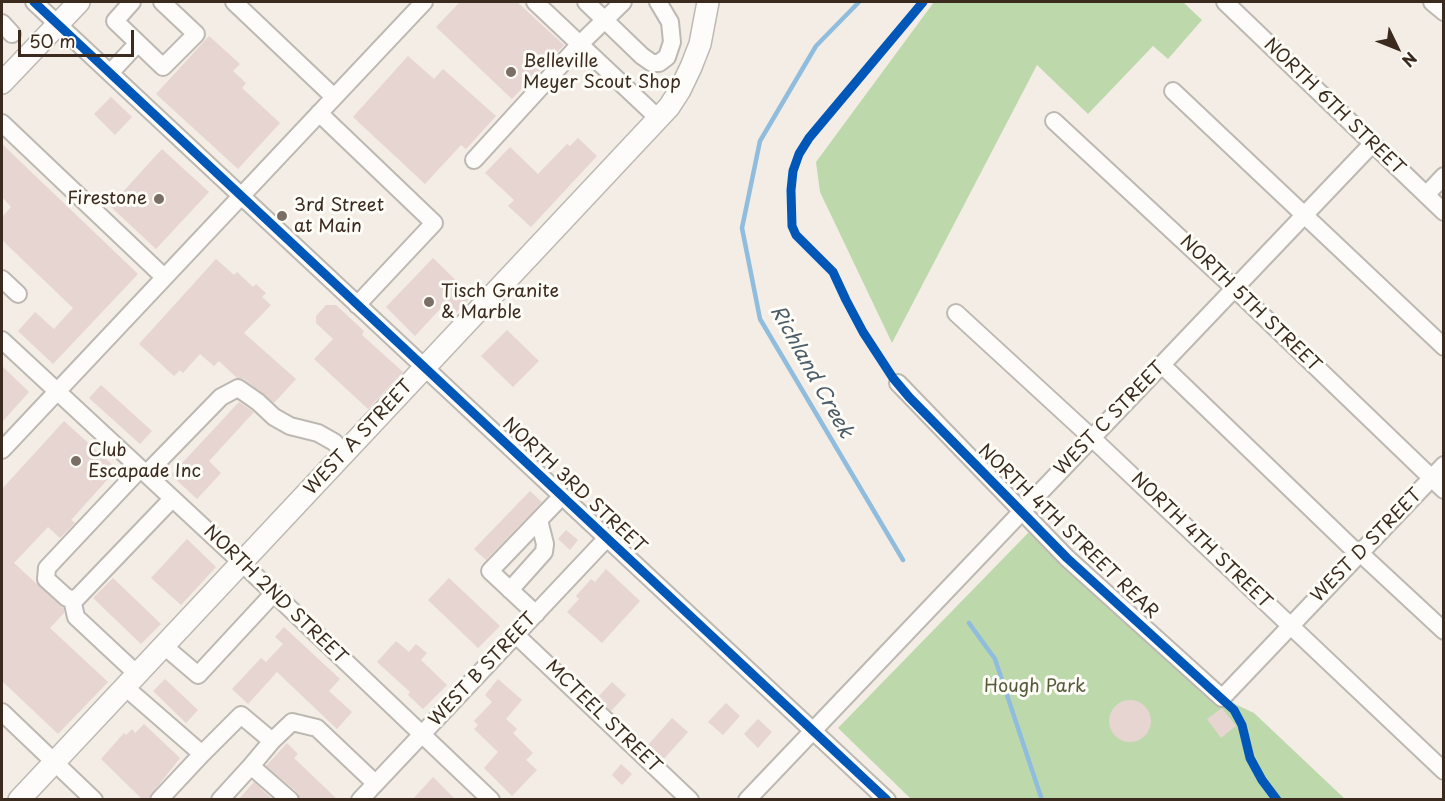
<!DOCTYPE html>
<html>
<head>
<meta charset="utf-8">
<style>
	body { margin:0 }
	#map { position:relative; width:1445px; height:801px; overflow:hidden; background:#f3ede5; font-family:"Playpen Sans",sans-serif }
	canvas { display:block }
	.frame { position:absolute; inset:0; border:3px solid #3b2a1e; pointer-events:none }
	.north { position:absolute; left:1367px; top:18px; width:60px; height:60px; -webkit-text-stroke:4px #fdfcf7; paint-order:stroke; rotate:133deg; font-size:16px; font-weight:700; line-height:24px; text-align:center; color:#3b2a1e }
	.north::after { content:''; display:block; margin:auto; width:21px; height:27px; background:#3b2a1e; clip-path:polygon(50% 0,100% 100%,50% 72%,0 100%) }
	.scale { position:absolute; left:18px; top:30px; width:116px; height:27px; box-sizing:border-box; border:3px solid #3b2a1e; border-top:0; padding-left:8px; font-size:18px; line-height:21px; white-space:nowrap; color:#3b2a1e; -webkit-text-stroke:4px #fdfcf7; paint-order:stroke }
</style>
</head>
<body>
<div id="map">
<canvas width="1445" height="801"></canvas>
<div class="frame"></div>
<div class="north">N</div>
<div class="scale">50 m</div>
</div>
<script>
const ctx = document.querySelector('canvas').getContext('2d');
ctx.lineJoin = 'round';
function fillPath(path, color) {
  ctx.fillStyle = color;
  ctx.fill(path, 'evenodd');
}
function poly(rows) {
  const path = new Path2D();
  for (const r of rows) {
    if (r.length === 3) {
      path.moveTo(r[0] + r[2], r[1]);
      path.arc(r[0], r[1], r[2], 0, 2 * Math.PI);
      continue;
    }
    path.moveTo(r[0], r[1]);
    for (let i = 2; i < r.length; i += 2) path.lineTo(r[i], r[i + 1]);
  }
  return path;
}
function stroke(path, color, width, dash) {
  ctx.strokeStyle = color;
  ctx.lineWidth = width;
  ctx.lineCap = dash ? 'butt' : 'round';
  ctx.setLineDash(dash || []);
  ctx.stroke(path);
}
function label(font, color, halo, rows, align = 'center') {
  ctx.font = font + ' "Playpen Sans",sans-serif';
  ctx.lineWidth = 6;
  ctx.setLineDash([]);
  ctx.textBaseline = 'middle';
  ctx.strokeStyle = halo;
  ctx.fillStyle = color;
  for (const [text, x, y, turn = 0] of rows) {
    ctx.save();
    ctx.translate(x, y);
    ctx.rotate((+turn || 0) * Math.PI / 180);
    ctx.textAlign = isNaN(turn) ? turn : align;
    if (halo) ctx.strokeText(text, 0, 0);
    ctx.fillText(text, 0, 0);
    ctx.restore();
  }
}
const green = poly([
	[934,2,1183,2,1202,20,1168,59,1153,46,1088,114,1037,65,892,343,820,192,816,162],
	[1029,532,1222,698,1254,713,1345,799,911,799,838,728]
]);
const stream = poly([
	[859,2,816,46,760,141,742,228,760,319,903,560],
	[969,623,995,659,1042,800]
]);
const building = poly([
	[460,2,517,2,564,45,512,99,436,27],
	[209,36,240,64,233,71,246,83,242,88,280,123,238,169,156,94],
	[408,56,434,79,443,69,496,116,466,149,461,145,425,184,353,117],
	[111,97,132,117,115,135,94,114],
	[578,138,597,156,531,227,508,206,514,200,485,173,510,147,538,174,567,144,570,146],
	[2,144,138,274,53,364,18,331,35,312,54,329,73,308,2,240,2,217,11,207,2,197],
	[162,149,209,192,156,249,110,206],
	[433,258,472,296,451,318,441,308,415,336,386,307],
	[216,259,234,275,237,272,253,287,256,284,266,293,262,297,271,305,244,333,296,379,274,403,244,379,237,378,219,361,214,366,200,354,183,373,180,370,174,376,139,344],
	[326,305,336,305,364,331,362,335,403,372,368,409,314,359,333,339,316,323,316,316],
	[507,330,539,361,513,387,481,356],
	[2,366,29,392,2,422],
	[101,385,152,431,140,444,89,398],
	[239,402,254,412,209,461,221,473,197,499,171,475],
	[64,421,117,469,71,520,75,523,60,538,48,527,14,563,64,609,64,613,50,628,108,682,58,734,2,681,2,489],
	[530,491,542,502,486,560,474,549],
	[566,530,578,540,570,550,558,539],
	[187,539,216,567,181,605,151,578],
	[606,569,640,601,602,643,567,612,579,599,576,596,591,579,595,582],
	[113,578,161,624,141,644,93,598],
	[449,578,500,626,478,648,428,600],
	[284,627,340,679,329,691,352,712,337,729,277,672,248,704,232,689,261,658,266,662,283,644,275,637],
	[396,641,409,652,416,644,427,653,421,660,447,685,423,709,408,695,410,692,377,662],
	[165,679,198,710,186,723,153,691],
	[498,679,522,700,506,719,517,729,513,733,533,753,526,760,537,770,512,796,484,768,498,752,474,729,478,725,474,721,492,702,485,695],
	[612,682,626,695,611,711,597,698],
	[1130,721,21],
	[726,703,740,716,723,735,708,722],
	[1222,708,1236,726,1221,738,1207,719],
	[672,718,688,732,663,760,648,745],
	[758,719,772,732,758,748,744,734],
	[144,724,180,758,147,800,143,800,101,759,124,733,126,735,132,729,135,733],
	[287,743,298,754,294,758,338,800,300,800,297,792,266,766],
	[621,764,632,774,622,785,612,775],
	[433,777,456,800,412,800],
	[254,782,273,800,238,800]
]);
const minor = poly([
	[34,2,887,800],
	[132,2,115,21,163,67,196,34,162,2],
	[234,2,334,97],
	[535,2,658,118],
	[586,2,642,56,652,63,659,63,667,57,672,42,670,22,658,2],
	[1225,2,1444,212],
	[1432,2,1444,12],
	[2,23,12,34],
	[110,73,138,43],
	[1173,91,1444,347],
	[319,113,434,223,357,305],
	[1054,121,1235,289,1444,490],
	[2,123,164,277],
	[474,160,580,44,623,2],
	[1426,195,1444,176],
	[2,279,18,294],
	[956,313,1092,438,1444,771],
	[2,340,242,563,491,800],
	[1162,365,1352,548,1360,553,1444,631],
	[898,383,1067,558,1222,698,1444,465],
	[2,450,424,2],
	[140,469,47,568,46,579,67,598,76,599,172,499],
	[146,474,221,397,238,388,258,402,274,417,290,426,318,433,334,442,345,453],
	[510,590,544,552,545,544,539,520],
	[72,599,76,617,137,674],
	[536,614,490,571,561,497],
	[516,635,690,800],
	[164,646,198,675,274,593],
	[125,687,202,754,241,715,272,741],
	[2,712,94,800],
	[251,766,272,741,292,722,317,728,375,783],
	[159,800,202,754],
	[220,800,251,766,290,800],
	[360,800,606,539],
	[747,800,1373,143]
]);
const major = poly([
	[2,83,79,2],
	[19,800,669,107,680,90,691,67,700,44,708,2]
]);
const cycleway = poly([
	[34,2,887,800],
	[923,2,809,138,799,154,793,171,791,190,792,226,796,235,833,272,846,300,863,332,893,378,909,397,1067,558,1234,710,1242,725,1250,758,1262,780,1277,800]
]);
const markers = [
	[511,72,6,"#7b6e64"],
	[159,199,6,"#7b6e64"],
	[282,216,6,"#7b6e64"],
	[429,302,6,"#7b6e64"],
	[76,461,6,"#7b6e64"]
];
const poiNames = [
	["Belleville",523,62],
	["Meyer Scout Shop",523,83],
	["Firestone",147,199,"right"],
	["3rd Street",294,206],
	["at Main",294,227],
	["Tisch Granite",441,292],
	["& Marble",441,313],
	["Club",88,451],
	["Escapade Inc",88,472]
];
const streetNames = [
	["NORTH 6TH STREET",1334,107,44],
	["NORTH 5TH STREET",1250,304,44],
	["WEST C STREET",1110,419,-46],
	["WEST A STREET",359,438,-47],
	["NORTH 3RD STREET",574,486,43],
	["NORTH 4TH STREET REAR",1068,532,44],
	["NORTH 4TH STREET",1201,541,44],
	["WEST D STREET",1367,546,-46],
	["NORTH 2ND STREET",275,595,44],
	["WEST B STREET",483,670,-47],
	["MCTEEL STREET",603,717,44]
];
const parkNames = [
	["Hough Park",1035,687]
];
const waterNames = [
	["Richland Creek",811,372,61]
];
fillPath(green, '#bdd9ac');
stroke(stream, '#90bddd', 4.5);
fillPath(building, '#e6d5d0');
stroke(minor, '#bdb8b1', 20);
stroke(major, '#bdb8b1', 24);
stroke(minor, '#fdfcfb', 16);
stroke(major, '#fdfcfb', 21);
stroke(cycleway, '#0057b8', 9);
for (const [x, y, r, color] of markers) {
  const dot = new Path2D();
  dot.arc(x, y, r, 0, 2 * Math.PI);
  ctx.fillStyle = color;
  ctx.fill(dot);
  stroke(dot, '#fdfcf7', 2);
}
label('18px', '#3b2a1e', '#fdfcf7', poiNames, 'left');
label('18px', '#3b2a1e', '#fdfcf7', streetNames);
label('18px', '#545a3a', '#fdfcf7', parkNames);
label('italic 20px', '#4c5d69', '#fdfcf7', waterNames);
</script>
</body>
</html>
